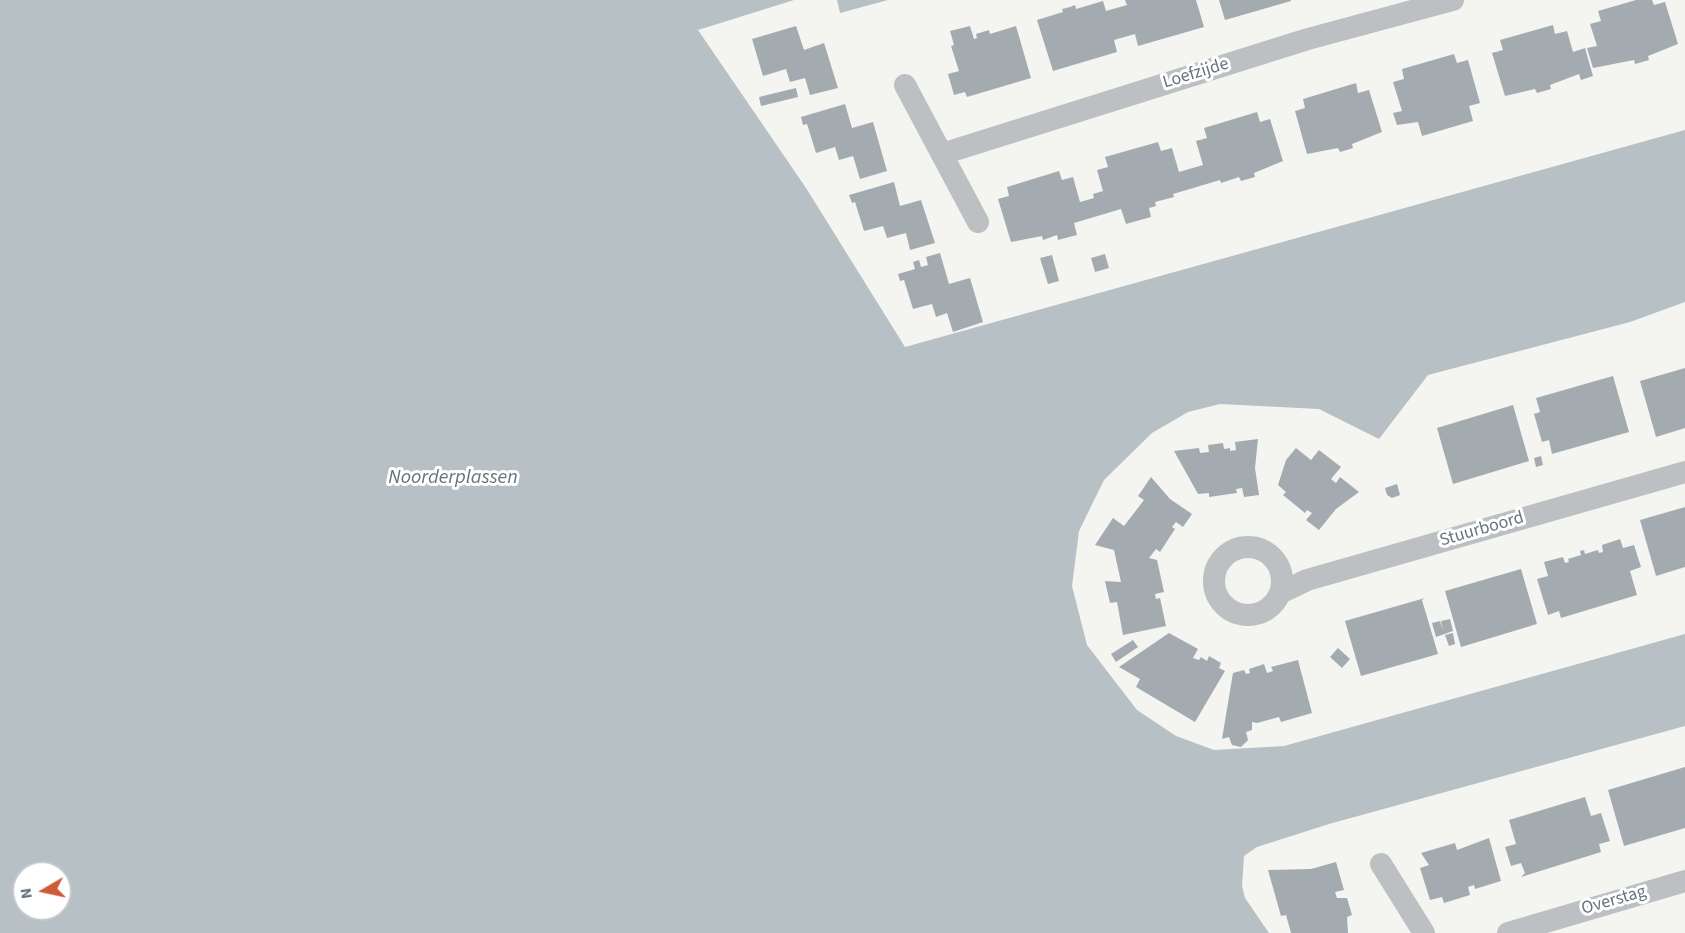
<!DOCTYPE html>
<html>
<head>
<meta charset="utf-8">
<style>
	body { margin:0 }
	#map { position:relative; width:1685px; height:933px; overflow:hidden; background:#f4f4f1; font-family:"Source Sans 3",sans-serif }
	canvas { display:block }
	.north { position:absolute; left:12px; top:861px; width:60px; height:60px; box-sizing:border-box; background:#fff; border:2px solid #c2c7cc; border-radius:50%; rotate:261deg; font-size:16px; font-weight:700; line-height:24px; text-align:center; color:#67747f }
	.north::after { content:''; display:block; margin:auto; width:21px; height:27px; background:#ce5b37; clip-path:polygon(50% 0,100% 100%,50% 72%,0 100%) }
</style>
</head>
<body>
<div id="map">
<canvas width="1685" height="933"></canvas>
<div class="north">N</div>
</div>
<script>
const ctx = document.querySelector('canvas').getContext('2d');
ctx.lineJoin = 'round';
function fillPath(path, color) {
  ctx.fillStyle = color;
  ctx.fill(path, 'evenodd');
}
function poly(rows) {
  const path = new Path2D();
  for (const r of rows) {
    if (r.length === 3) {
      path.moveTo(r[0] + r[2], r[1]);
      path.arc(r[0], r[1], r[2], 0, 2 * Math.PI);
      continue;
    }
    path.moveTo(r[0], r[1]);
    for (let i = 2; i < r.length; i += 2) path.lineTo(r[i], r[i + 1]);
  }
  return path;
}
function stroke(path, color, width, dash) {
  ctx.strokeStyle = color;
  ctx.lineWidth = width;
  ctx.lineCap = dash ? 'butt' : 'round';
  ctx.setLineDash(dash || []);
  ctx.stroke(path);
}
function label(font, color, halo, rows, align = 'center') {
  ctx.font = font + ' "Source Sans 3",sans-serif';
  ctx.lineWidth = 6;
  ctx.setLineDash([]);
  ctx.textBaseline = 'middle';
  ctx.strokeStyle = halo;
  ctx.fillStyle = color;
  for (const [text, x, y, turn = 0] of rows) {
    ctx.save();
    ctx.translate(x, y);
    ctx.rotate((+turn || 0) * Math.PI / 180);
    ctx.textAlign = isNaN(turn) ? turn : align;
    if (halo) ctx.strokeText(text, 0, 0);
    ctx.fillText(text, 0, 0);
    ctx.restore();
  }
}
const water = poly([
	[0,0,794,0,698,30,806,188,905,347,1685,130,1685,302,1630,322,1428,375,1379,439,1319,409,1220,404,1188,412,1152,433,1104,480,1079,531,1072,586,1087,645,1137,710,1176,736,1214,750,1284,746,1685,634,1685,726,1329,824,1257,847,1244,856,1242,886,1245,898,1269,933,0,933],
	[24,873,60,873,60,909,24,909],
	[837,0,888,0,840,13]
]);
const building = poly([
	[1125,0,1196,0,1204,27,1138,46,1135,34,1114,40,1117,52,1053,71,1037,20,1063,12,1062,9,1070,7,1075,5,1076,9,1103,1,1106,11,1127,5],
	[1219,0,1291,0,1291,1,1225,20],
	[1636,0,1652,0,1654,5,1665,2,1678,44,1648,56,1649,60,1635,64,1634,60,1593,68,1587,48,1597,46,1590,24,1601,21,1598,11],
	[1553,25,1555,34,1567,31,1573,52,1585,48,1593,76,1581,80,1579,74,1550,85,1551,89,1537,93,1535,89,1505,96,1492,53,1503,50,1500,40],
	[796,26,804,50,824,43,838,88,810,95,805,78,790,82,786,69,763,76,752,39],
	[970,26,974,39,977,38,976,34,989,30,990,34,1016,26,1031,78,967,97,965,92,954,95,948,74,959,71,951,46,954,45,950,31],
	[1454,54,1457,63,1468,60,1480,103,1469,106,1473,121,1422,136,1418,122,1397,125,1393,113,1402,111,1393,82,1404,79,1402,69],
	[1356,83,1358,93,1369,90,1382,132,1352,144,1353,148,1347,150,1340,152,1338,148,1307,154,1295,111,1305,108,1303,99],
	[796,88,798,97,761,106,759,97],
	[845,104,852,128,873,122,887,171,860,179,853,156,839,160,835,147,816,153,807,124,803,125,801,117],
	[1257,112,1260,122,1270,119,1283,161,1254,173,1255,177,1241,181,1239,177,1221,183,1220,180,1173,194,1174,197,1155,202,1156,206,1149,208,1151,217,1126,224,1121,209,1074,223,1077,235,1058,240,1057,235,1043,240,1042,236,1011,242,998,199,1009,196,1007,187,1059,171,1062,180,1073,177,1080,202,1094,198,1093,194,1103,191,1097,170,1108,167,1105,157,1158,142,1161,151,1172,148,1179,172,1203,165,1196,141,1207,138,1204,128],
	[894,182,900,206,921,200,935,243,910,250,906,233,887,238,883,226,864,231,855,202,852,203,849,195],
	[940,253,949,284,970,278,983,322,953,332,947,313,936,317,932,304,913,309,904,280,900,281,898,274,915,269,913,262,919,260,921,267,928,265,926,257],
	[1105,254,1109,268,1095,272,1091,258],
	[1052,255,1059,281,1048,284,1040,258],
	[1685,368,1685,428,1656,437,1640,381],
	[1613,376,1629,432,1552,454,1549,440,1542,442,1534,414,1540,412,1536,398],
	[1513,405,1529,461,1453,484,1437,428],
	[1258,439,1255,468,1259,495,1244,497,1242,488,1236,489,1237,493,1209,497,1209,493,1198,494,1174,451,1199,448,1200,453,1209,452,1208,445,1223,443,1224,449,1230,448,1230,451,1236,450,1235,442],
	[1296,448,1311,460,1319,450,1341,467,1331,479,1336,483,1340,477,1359,492,1336,509,1319,530,1306,520,1312,513,1307,510,1305,513,1283,495,1286,492,1278,485,1286,460],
	[1541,456,1543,465,1536,467,1534,458],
	[1151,477,1170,499,1192,514,1183,527,1176,522,1172,527,1175,529,1160,552,1156,549,1149,558,1157,560,1164,592,1155,594,1156,599,1160,598,1166,626,1123,635,1117,602,1110,603,1105,581,1121,582,1114,550,1095,545,1113,518,1124,526,1144,500,1138,496],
	[1397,484,1400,495,1392,498,1387,495,1385,488],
	[1685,507,1685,567,1656,576,1640,520],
	[1620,539,1623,548,1634,545,1641,567,1630,571,1637,595,1561,618,1559,611,1548,615,1537,579,1548,576,1544,562,1563,557,1565,563,1569,562,1568,559,1581,555,1580,551,1584,550,1585,554,1598,550,1599,553,1603,552,1602,545],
	[1521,569,1537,624,1461,647,1445,591],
	[1425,598,1422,600,1438,654,1361,676,1345,621],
	[1450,619,1453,631,1436,637,1432,623,1440,621,1443,630,1441,621],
	[1169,633,1198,649,1193,658,1199,660,1201,657,1207,661,1209,656,1221,663,1219,668,1225,671,1195,722,1136,687,1140,679,1119,667],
	[1453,633,1455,644,1449,646,1445,635],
	[1133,640,1138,647,1116,662,1111,654],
	[1338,648,1350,659,1342,668,1330,657],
	[1298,660,1312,713,1281,722,1279,717,1257,723,1252,722,1252,730,1246,732,1248,740,1241,747,1232,745,1229,737,1222,739,1233,673,1244,670,1246,674,1250,673,1249,669,1264,664,1267,673,1273,671,1271,667],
	[1685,767,1685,828,1624,846,1608,790],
	[1585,797,1591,816,1601,813,1610,841,1599,844,1601,852,1521,877,1525,873,1521,863,1511,866,1505,847,1516,844,1509,820],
	[1489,838,1501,881,1475,889,1474,885,1468,887,1470,895,1444,903,1442,897,1430,900,1420,868,1429,865,1421,853,1455,843,1457,850],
	[1336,862,1344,890,1335,892,1337,898,1347,898,1352,915,1347,917,1348,933,1291,933,1286,915,1281,916,1268,870,1311,869]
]);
const street = poly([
	[905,85,978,222],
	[942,154,1308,39,1453,0],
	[1248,581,34],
	[1280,593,1307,580,1685,472],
	[1381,864,1424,933],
	[1508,933,1685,881]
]);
const streetNames = [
	["Loefzijde",1196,74,-17],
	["Stuurboord",1482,530,-16],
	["Overstag",1614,901,-16]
];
const waterNames = [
	["Noorderplassen",453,479]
];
fillPath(water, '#b7c0c4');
fillPath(building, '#a4abb0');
stroke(street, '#bcc0c3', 22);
label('18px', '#67747f', '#fff', streetNames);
label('italic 20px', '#63757b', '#fff', waterNames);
</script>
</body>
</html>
